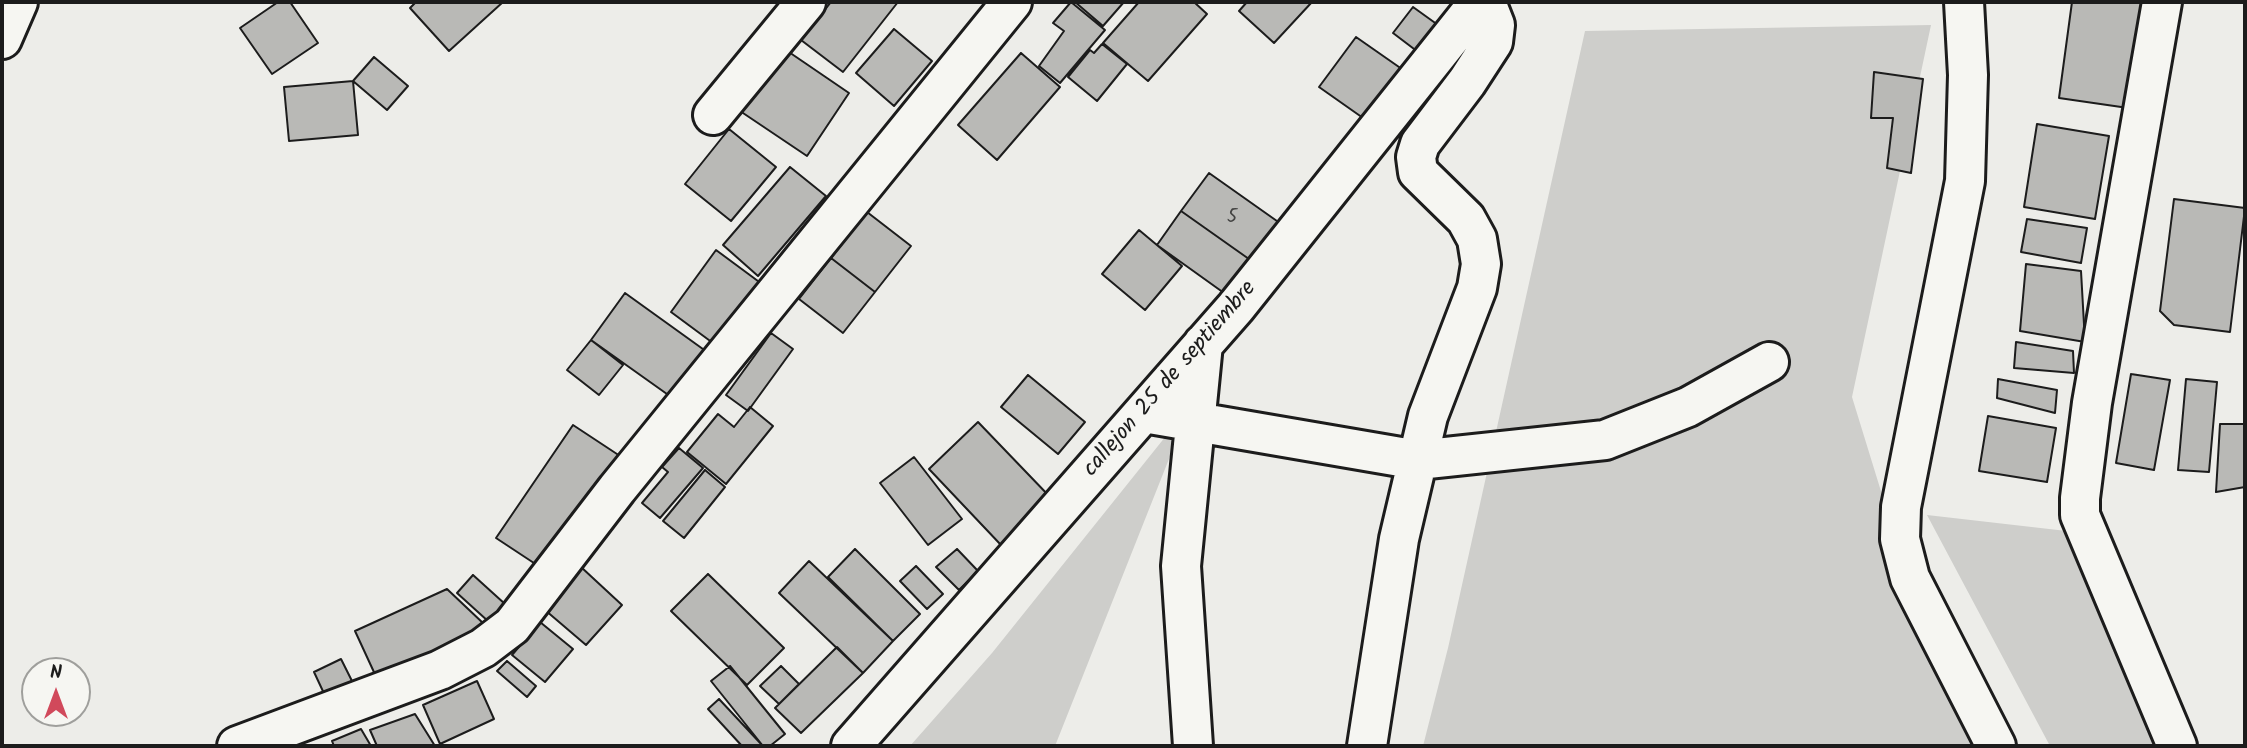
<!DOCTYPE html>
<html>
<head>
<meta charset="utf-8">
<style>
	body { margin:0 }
	#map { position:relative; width:2247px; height:748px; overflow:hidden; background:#edede9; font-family:Kalam,sans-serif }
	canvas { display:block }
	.frame { position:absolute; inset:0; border:4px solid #1c1c1c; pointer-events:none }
	.north { position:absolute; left:21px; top:657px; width:70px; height:70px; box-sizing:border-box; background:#f6f6f2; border:2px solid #9f9f9c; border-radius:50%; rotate:0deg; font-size:19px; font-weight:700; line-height:28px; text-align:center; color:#1c1c1c }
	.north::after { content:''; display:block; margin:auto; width:24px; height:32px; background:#d1495b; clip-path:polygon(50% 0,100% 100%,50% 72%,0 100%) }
</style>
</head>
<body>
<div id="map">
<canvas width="2247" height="748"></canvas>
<div class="frame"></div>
<div class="north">N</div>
</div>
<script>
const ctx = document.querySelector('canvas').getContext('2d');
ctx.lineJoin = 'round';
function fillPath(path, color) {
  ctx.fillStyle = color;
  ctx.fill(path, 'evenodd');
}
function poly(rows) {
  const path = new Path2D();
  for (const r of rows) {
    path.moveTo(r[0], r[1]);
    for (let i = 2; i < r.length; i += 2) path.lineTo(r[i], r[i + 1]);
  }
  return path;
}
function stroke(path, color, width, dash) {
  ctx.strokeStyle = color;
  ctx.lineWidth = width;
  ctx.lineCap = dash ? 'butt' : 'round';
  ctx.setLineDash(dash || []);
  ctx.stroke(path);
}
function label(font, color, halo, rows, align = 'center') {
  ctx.font = font + ' Kalam,sans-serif';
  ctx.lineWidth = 7;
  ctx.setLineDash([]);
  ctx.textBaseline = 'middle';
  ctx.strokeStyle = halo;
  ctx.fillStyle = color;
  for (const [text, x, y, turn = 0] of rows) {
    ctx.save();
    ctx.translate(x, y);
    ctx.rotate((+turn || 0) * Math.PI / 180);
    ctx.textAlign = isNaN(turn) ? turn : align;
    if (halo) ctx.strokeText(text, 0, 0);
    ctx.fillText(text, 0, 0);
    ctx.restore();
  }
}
const green = poly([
	[1931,25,1852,397,1916,605,1994,746,1423,746,1448,648,1585,31],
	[1190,406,1055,746,910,746,992,653],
	[1927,515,2084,533,2194,746,2050,746]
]);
const building = poly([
	[278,2,290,2,318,43,272,74,240,28,278,2],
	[416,2,503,2,449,51,410,8,416,2],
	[831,2,898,2,843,72,801,40,831,2],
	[1071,2,1105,30,1060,83,1039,66,1064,31,1053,23,1071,2],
	[1075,2,1124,2,1103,26,1075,2],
	[1139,2,1194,2,1207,14,1148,81,1103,43,1139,2],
	[1247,2,1312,2,1274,43,1239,11,1247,2],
	[2072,2,2150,2,2135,109,2059,98,2072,2],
	[1413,7,1438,25,1418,52,1393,33,1413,7],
	[894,29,932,61,894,106,856,73,894,29],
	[1356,37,1409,74,1373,125,1319,87,1356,37],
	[1102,44,1127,64,1097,101,1068,77,1090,50,1094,53,1102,44],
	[783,48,849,93,807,156,740,111,783,48],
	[1021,53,1060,87,997,160,958,125,1021,53],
	[374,57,408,86,387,110,353,81,374,57],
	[1874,72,1923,79,1911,173,1887,168,1893,118,1871,118,1874,72],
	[353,81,358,135,289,141,284,87,353,81],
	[2037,124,2109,136,2095,219,2024,207,2037,124],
	[729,129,776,167,731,221,685,184,729,129],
	[790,167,826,196,758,276,723,245,790,167],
	[1209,173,1284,226,1256,264,1181,211,1209,173],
	[2174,199,2245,208,2230,332,2174,325,2160,311,2174,199],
	[1181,211,1256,264,1231,298,1157,245,1181,211],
	[867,212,911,246,875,292,831,258,867,212],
	[2027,219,2087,228,2081,263,2021,252,2027,219],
	[1139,230,1182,266,1145,310,1102,274,1139,230],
	[716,250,766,287,721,349,671,312,716,250],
	[831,258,875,292,843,333,799,299,831,258],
	[2026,264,2081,271,2085,342,2020,331,2026,264],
	[625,293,714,357,681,404,591,340,625,293],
	[771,333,793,349,748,411,726,395,771,333],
	[591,340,623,365,599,395,567,370,591,340],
	[2016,342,2073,351,2074,373,2014,368,2016,342],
	[2131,374,2170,380,2154,470,2116,463,2131,374],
	[1028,375,1085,422,1058,454,1001,407,1028,375],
	[1998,379,2057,390,2055,413,1997,398,1998,379],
	[2186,379,2217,382,2209,472,2178,470,2186,379],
	[750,407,773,426,726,484,687,452,718,414,734,427,750,407],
	[1988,416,2056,428,2047,482,1979,471,1988,416],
	[978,422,1051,498,1001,545,929,469,978,422],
	[2220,424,2245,424,2245,487,2216,492,2220,424],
	[573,425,620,456,543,569,496,538,573,425],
	[679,448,703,468,660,518,642,503,668,472,662,467,679,448],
	[914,457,962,519,928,545,880,483,914,457],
	[705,470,725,487,684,538,663,521,705,470],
	[855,549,920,614,893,641,828,577,855,549],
	[957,549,978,571,959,590,936,567,957,549],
	[809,561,893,641,863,673,779,593,809,561],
	[916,566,943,594,927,609,900,581,916,566],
	[581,567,622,605,586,645,545,610,581,567],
	[708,574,784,648,747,685,671,611,708,574],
	[473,575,505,604,489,622,457,593,473,575],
	[447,589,484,624,452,648,379,683,355,631,447,589],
	[540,622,573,649,545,682,512,655,540,622],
	[837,647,863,673,801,733,775,708,837,647],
	[341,659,356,689,328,702,314,672,341,659],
	[507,661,536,686,527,697,497,671,507,661],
	[730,666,785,734,770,746,763,746,711,681,730,666],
	[781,666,799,684,779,704,760,686,781,666],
	[477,681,494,719,440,744,423,705,477,681],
	[719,699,762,745,760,746,742,746,708,709,719,699],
	[415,714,435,746,377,746,370,730,415,714],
	[361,729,371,746,334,746,332,741,361,729]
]);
const minor = poly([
	[1964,2,1968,75,1965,181,1901,507,1900,539,1910,578,1996,746],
	[2162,2,2092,403,2080,498,2080,515,2177,746],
	[2,39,18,2],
	[713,115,806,2],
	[1144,413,1418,460,1605,440,1688,407,1769,362],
	[237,746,440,670,483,648,512,626,617,489,1012,2],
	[851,746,1236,307,1479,2],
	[1193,746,1181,566,1203,344],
	[1367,746,1399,539,1428,416,1477,288,1481,264,1477,239,1466,219,1418,172,1416,157,1420,144,1467,82,1493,42,1495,25,1486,2]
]);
const numberNames = [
	["5",1232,219]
];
const streetNames = [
	["callejon 25 de septiembre",1171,380,-49]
];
fillPath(green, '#cececb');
fillPath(building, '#b9b9b6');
stroke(building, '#1c1c1c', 2);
stroke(minor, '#1c1c1c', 44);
stroke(minor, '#f6f6f2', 38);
label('19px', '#434342', null, numberNames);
label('23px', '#1c1c1c', '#f6f6f2', streetNames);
</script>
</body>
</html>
